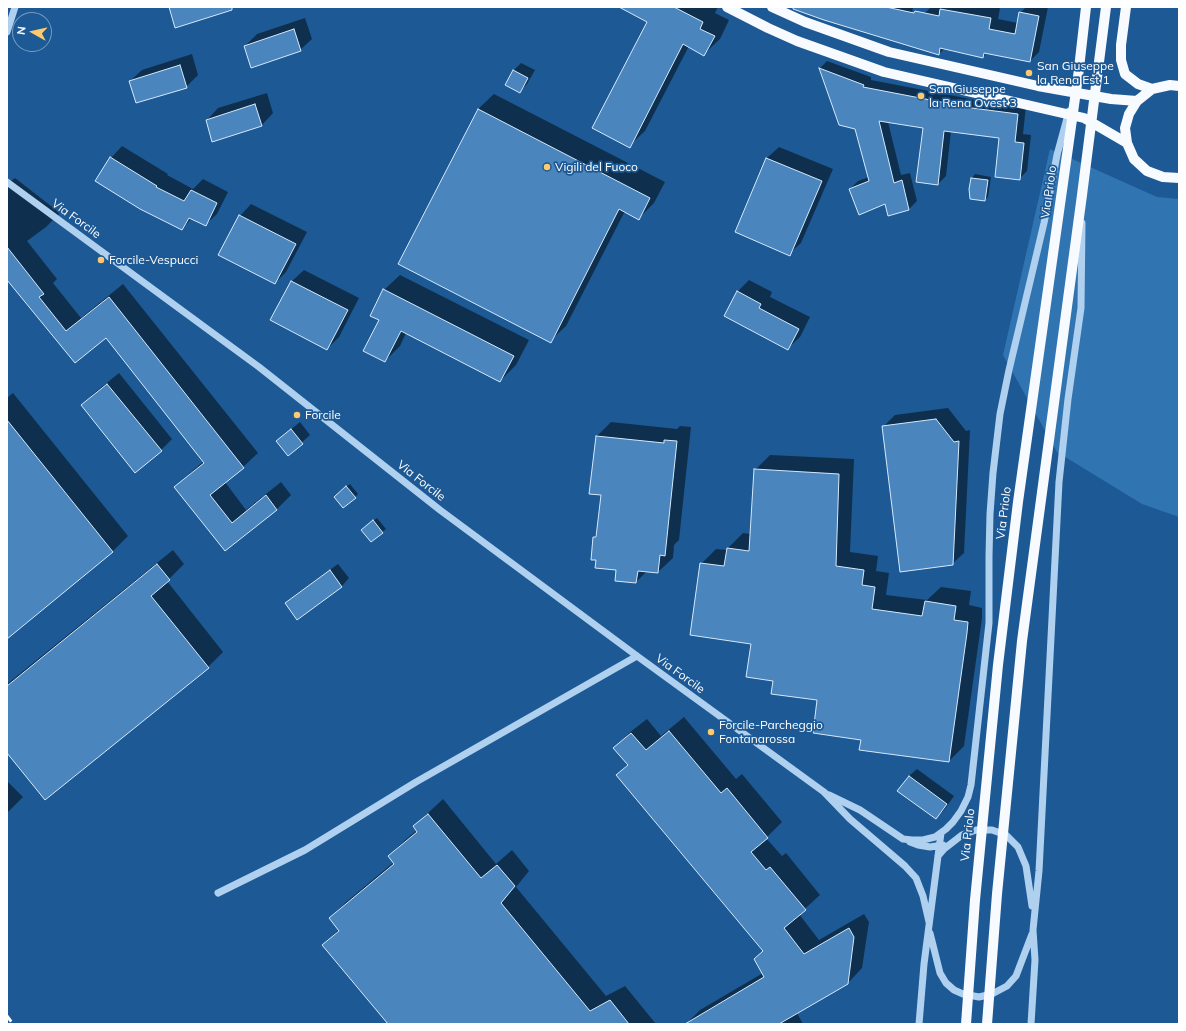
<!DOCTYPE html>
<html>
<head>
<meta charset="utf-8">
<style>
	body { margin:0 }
	#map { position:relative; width:1186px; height:1031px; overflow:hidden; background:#1d5994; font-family:Mulish,sans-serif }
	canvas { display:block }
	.frame { position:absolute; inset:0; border:8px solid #fff; pointer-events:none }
	.north { position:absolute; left:12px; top:12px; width:40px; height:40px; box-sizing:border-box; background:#1d5994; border:1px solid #779bbf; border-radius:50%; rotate:278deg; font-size:11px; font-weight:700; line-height:16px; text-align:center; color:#fff }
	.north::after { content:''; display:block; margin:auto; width:14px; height:18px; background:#feca6d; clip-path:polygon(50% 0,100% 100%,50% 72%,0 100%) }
</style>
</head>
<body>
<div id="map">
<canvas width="1186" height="1031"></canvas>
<div class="frame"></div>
<div class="north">N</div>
</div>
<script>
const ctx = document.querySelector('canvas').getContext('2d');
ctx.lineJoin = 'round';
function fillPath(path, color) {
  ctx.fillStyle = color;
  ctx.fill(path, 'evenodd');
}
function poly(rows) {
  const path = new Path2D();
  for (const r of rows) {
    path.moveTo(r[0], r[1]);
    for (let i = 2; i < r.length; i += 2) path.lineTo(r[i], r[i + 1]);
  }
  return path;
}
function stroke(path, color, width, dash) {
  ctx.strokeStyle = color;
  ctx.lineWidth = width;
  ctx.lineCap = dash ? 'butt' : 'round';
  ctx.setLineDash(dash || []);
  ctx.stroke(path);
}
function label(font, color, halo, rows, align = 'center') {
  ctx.font = font + ' Mulish,sans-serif';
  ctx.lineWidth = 3.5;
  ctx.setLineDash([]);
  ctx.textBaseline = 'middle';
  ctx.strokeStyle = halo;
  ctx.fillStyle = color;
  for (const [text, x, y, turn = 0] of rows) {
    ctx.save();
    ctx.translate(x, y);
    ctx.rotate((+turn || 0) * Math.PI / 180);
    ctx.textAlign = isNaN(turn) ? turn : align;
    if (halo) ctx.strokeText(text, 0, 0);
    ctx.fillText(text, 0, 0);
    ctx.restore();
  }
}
const green = poly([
	[1050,149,1157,197,1179,199,1179,517,1142,504,1057,452,1003,355]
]);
const shadow = poly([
	[621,7,718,7,715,13,729,20,720,39,704,54,689,46,645,131,629,146,648,21],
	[808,7,913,7,909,31],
	[931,7,993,7,1000,8,998,19,1018,23,1020,13,1026,7,1048,7,1039,52,1030,61,987,53,983,57,945,48,939,54,925,13],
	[305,18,312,39,300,50,245,46,257,34],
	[192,54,198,75,186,87,130,81,142,70],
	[827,61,871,77,871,80,981,101,1026,106,1023,134,1031,135,1027,171,1019,179,1001,137,951,131,946,176,938,184,924,127,888,122,901,175,910,173,917,201,909,209,888,214,886,203,850,189,858,181,869,177,856,128,820,68],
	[521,63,535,70,527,84,520,91,506,84,514,70],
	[267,93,273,113,262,125,207,120,218,108],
	[494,94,665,182,654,203,639,218,625,211,566,326,550,341,399,263,478,109],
	[122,146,168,174,167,175,193,189,203,179,228,192,217,214,205,225,192,218,182,229,111,158],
	[779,147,833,169,801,243,789,254,736,231,767,158],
	[975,174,991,177,988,197,985,200,970,189,972,178],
	[15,178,60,213,46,227,27,241,57,279,53,283,81,318,123,284,258,453,243,467,225,482,246,510,281,482,291,495,277,509,225,550,176,487,190,473,204,461,106,337,75,362,7,278,7,184],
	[251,204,307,232,286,272,275,283,240,216],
	[304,270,359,298,339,337,327,349,272,319,292,281],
	[400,275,529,340,516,365,500,381,406,333,400,346,385,361,380,319,384,290],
	[749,280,772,292,770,297,810,317,800,337,788,348,738,291],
	[119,373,172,439,161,450,82,406,93,394],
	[13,393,128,536,113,551,7,637,7,398],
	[948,408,966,431,970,430,964,553,952,564,883,427,895,415],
	[300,422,310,435,288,455,285,434],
	[611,422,677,429,680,426,691,427,679,540,674,545,673,558,658,572,647,571,636,582,617,569,597,559,594,537,597,534,602,494,597,436],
	[770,455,854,459,850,552,878,556,876,571,889,573,886,595,927,600,941,587,971,591,969,605,982,608,982,618,964,746,949,761,862,739,819,700,774,680,752,643,701,564,716,549,728,550,728,548,743,533,751,534,755,470],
	[350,484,358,494,355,497,338,493],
	[377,518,386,529,382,532,366,526],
	[173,550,184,564,167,581,223,652,208,667,7,751,7,684],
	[338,564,349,578,342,586,297,618,286,603,294,596],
	[684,717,736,779,742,774,782,822,766,838,782,856,786,853,820,895,799,914,819,940,864,914,869,922,862,968,847,984,797,1013,803,1024,686,1024,700,1010,763,973,763,951,617,775,628,764,615,748,629,733,647,719,661,736],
	[917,769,954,796,944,810,936,818,909,776],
	[7,781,23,797,7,813],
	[443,799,496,864,512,850,529,871,516,887,606,996,625,986,656,1024,389,1024,324,945,339,929,330,918,345,903,394,862,389,856,404,841,417,830,414,826]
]);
const building = poly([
	[169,7,232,7,232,10,175,28,169,7],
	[619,7,674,7,703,22,700,29,715,36,704,56,683,44,630,148,592,128,647,22,619,7],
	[793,7,886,7,914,13,915,11,939,16,940,9,991,18,989,29,1015,34,1019,12,1039,16,1030,62,984,53,983,58,940,48,939,55,824,20,793,9,793,7],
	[294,29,301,51,251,68,244,46,294,29],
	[180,65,187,88,136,103,129,81,180,65],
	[819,68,864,85,863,87,972,108,1018,114,1015,142,1024,143,1020,180,995,177,999,138,944,131,938,185,916,182,923,128,879,121,894,183,902,180,909,210,888,216,885,204,859,215,849,189,869,181,855,129,839,125,819,68],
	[513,70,528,78,520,93,505,85,513,70],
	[255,104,262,126,212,142,206,120,255,104],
	[478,109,650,198,639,220,619,209,551,343,398,264,478,109],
	[110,157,157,186,156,187,184,201,191,190,217,203,206,226,189,218,182,230,140,209,95,181,110,157],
	[766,158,822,181,790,256,735,232,766,158],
	[971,178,988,180,985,201,970,199,969,189,971,178],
	[239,215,296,244,275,284,218,255,239,215],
	[7,247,44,294,39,297,66,331,109,297,244,468,210,495,232,523,266,495,277,510,225,551,174,487,204,463,106,338,75,363,7,280,7,247],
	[291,281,348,310,327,350,270,320,291,281],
	[383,289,514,356,500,382,401,331,385,362,363,351,379,320,370,316,383,289],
	[737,291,761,304,759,308,799,329,788,350,724,316,737,291],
	[107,384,162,451,135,473,81,405,107,384],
	[936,419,954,442,959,441,953,565,900,572,882,426,936,419],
	[7,420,113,552,7,639,7,420],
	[291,429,303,444,288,456,276,441,291,429],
	[596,436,664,443,664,440,677,441,665,556,660,555,658,573,638,571,636,583,615,581,616,570,595,568,596,560,591,560,593,537,596,537,601,495,589,494,596,436],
	[754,469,839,474,836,566,864,570,862,585,875,587,872,609,922,616,925,601,956,606,954,620,968,622,967,633,949,762,859,750,861,740,813,733,817,700,771,694,773,681,746,677,751,644,690,635,700,563,724,566,727,548,749,551,754,469],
	[346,486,356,498,343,508,334,497,346,486],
	[373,520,383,533,371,542,361,530,373,520],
	[157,564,170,580,151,596,209,668,45,800,7,753,7,686,157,564],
	[330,570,342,587,297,620,285,603,330,570],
	[669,731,721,793,727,788,768,838,751,852,766,870,770,867,806,910,784,928,804,954,849,928,854,937,848,984,779,1024,685,1024,764,977,754,959,763,951,616,775,628,765,613,748,631,733,646,750,669,731],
	[909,776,947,804,936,819,897,791,909,776],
	[428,814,481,878,497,865,515,886,501,903,590,1011,610,1000,629,1024,388,1024,322,945,339,931,329,918,394,864,388,856,417,832,413,826,428,814]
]);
const minor = poly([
	[7,32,15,7],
	[7,182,259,367,440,510,637,656,824,792,850,819,905,866,916,878,923,896,929,922],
	[829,795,860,810,903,839,912,840,923,840,935,837,946,829,953,822,961,811,968,797,971,785,989,623,989,556,990,514,993,473,1000,414,1009,370,1044,223,1057,155,1069,111],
	[910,842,918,845,930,847,943,845],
	[938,856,944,849,962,835,976,830,992,830,1006,835,1018,847,1026,866,1032,906],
	[218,893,305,850,416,782,637,656],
	[930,933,940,973,946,983,954,990,963,994,979,997,992,994,1007,986,1016,976,1032,934],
	[919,1024,924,964,941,833],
	[1031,1024,1035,960,1033,930,1039,871,1059,482,1068,399,1081,308,1082,223]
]);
const major = poly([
	[727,7,768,28,797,41,884,72,1084,118,1127,143],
	[772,7,805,22,889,52,1038,86,1111,99,1137,101],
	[1126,7,1121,45,1121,60,1125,74,1138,84,1152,89],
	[1179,86,1170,85,1152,89,1137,101,1129,114,1125,128,1127,143,1134,159,1147,171,1163,177,1179,178],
	[966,1024,975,900,998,665,1018,502,1078,77,1086,7],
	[987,1024,997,894,1022,641,1082,195,1106,7]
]);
const rail = poly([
	[7,1016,13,1024]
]);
const markers = [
	[1029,73,4,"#feca6d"],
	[921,96,4,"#feca6d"],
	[547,167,4,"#feca6d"],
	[101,260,4,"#feca6d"],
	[297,415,4,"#feca6d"],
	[711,732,4,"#feca6d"]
];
const poiNames = [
	["San Giuseppe",1037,66],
	["la Rena Est 1",1037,80],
	["San Giuseppe",929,89],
	["la Rena Ovest 3",929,103],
	["Vigili del Fuoco",555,167],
	["Forcile-Vespucci",109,260],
	["Forcile",305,415],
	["Forcile-Parcheggio",719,725],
	["Fontanarossa",719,739]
];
const streetNames = [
	["Via Priolo",1049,192,-82],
	["Via Forcile",76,219,36],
	["Via Forcile",421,481,38],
	["Via Priolo",1004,513,-83],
	["Via Forcile",680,674,36],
	["Via Priolo",968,835,-84]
];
fillPath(green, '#3074b2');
fillPath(shadow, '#0007');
fillPath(building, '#4a85bd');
stroke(building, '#d5e9fa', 1);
stroke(minor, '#afd0ef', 7);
stroke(major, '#f7faff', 10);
stroke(rail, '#fff', 3, [7, 3]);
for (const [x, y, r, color] of markers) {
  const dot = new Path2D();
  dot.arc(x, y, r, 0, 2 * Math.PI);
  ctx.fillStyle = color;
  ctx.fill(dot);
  stroke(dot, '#1d5994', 1.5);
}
label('12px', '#fff', '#1d5994', poiNames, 'left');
label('12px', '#fff', '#1d5994', streetNames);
</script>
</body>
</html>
